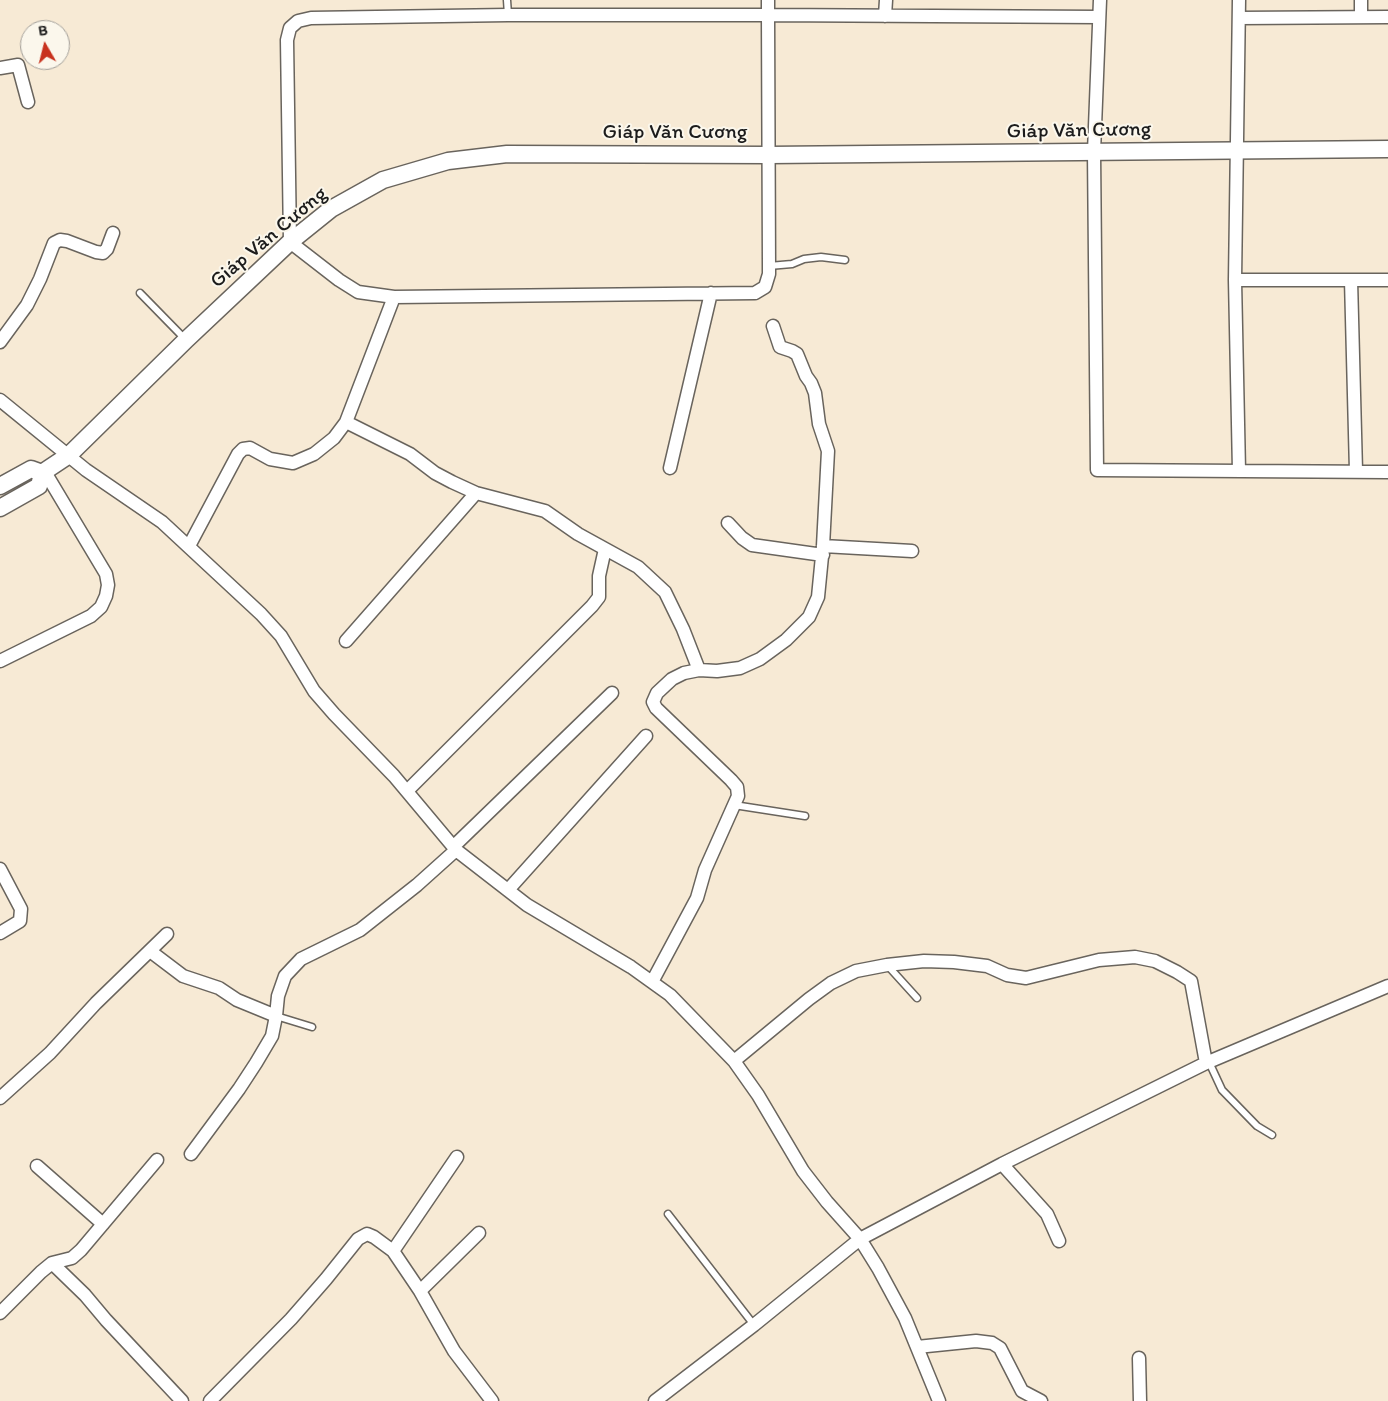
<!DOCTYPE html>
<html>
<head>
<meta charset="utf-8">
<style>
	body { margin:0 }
	#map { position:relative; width:1388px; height:1401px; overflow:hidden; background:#f7ead5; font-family:Itim,sans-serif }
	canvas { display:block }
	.north { position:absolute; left:20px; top:20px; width:50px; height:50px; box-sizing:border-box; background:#fbf7ec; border:1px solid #a29f99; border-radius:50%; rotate:352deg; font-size:14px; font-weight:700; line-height:20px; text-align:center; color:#1c1c1c }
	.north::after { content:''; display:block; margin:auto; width:18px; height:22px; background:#c8321e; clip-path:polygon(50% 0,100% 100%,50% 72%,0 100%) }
</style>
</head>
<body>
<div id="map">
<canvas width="1388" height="1401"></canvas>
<div class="north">B</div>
</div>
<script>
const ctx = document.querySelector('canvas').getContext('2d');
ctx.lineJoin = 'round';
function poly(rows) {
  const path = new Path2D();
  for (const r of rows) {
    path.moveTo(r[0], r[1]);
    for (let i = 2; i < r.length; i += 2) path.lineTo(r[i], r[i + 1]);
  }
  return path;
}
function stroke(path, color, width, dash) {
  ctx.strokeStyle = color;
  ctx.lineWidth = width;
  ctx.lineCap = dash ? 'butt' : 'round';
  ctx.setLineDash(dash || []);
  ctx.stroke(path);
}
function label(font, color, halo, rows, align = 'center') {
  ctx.font = font + ' Itim,sans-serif';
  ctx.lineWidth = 4;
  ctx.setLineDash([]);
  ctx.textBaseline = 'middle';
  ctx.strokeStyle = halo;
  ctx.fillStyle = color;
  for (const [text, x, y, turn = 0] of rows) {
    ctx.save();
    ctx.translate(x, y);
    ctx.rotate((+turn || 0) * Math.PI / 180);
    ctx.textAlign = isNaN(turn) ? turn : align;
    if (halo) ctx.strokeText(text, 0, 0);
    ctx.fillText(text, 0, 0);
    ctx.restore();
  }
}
const service = poly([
	[507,0,508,15],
	[769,266,792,264,804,259,821,257,845,260],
	[140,293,185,339],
	[734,805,805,816],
	[888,966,917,998],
	[276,1016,312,1027],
	[1209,1062,1222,1090,1257,1126,1272,1135],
	[668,1214,754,1325]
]);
const minor = poly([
	[768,0,768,15,769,266,769,274,765,287,755,293,394,297,358,292,339,280,290,242,287,40,290,28,298,21,311,18,508,15,768,15,1099,17],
	[1100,0,1094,152,1097,470,1388,472],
	[885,16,886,0],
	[1361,17,1361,0],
	[1239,18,1388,17],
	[0,68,18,65,28,102],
	[1235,280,1388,280],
	[1351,280,1356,471],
	[0,342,27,305,40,279,54,243,60,240,67,241,96,252,103,253,107,249,113,233],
	[0,400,86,470,162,522,261,614,281,636,314,691,334,714,394,776,456,850,527,905,631,967,670,995,734,1061,758,1095,803,1171,827,1202,860,1239,878,1268,905,1318,939,1401],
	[346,422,410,454,435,473,452,482,476,493,545,511,578,534,638,567,665,592,683,629,699,670],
	[670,468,711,293],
	[1239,471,1235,280,1239,0],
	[728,523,742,538,752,545,823,555],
	[189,546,238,454,243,449,250,448,270,459,293,463,314,454,334,438,346,422,394,297],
	[823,546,912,551],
	[346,641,476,493],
	[0,661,91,616,101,607,106,596,108,585,106,574,45,472],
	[407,791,592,606,599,597,599,576,605,549],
	[454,846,612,693],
	[0,869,21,909,20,921,0,933],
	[508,890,646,736],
	[150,951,183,976,219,988,237,1000,276,1016],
	[652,982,697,898,705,870,738,796,737,787,731,780,656,708,653,702,657,693,672,679,684,673,699,670,717,671,740,668,760,659,786,640,809,617,818,597,823,546,828,451,819,424,815,393,811,383,806,376,797,354,792,351,780,347,773,326],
	[734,1061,809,999,831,983,856,971,887,965,924,961,954,962,987,966,1007,975,1026,978,1099,960,1135,957,1155,961,1177,972,1191,981,1206,1063],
	[0,1098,50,1053,96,1003,167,934],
	[191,1154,239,1089,256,1063,272,1036,276,1016,278,996,285,976,301,959,360,930,417,885,456,850],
	[1002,1164,1047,1214,1059,1241],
	[37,1166,103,1224],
	[393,1251,457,1157],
	[52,1263,85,1295,106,1320,182,1401],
	[420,1291,479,1233],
	[0,1313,41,1272,52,1263,72,1258,81,1250,157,1160],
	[917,1347,976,1341,992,1343,1000,1348,1022,1391,1041,1401],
	[1139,1358,1140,1401],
	[210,1401,291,1319,326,1279,358,1239,367,1234,374,1237,393,1251,420,1291,454,1351,492,1401],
	[655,1401,754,1325,860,1239,1002,1164,1206,1063,1388,986]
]);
const tertiary = poly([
	[0,486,31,469,42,473],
	[0,508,39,486,42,473,69,455,186,340,290,242,331,209,383,180,448,161,507,154,769,155,1388,149]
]);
const streetNames = [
	["Giáp Văn Cương",1079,131,-1],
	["Giáp Văn Cương",675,133],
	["Giáp Văn Cương",269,238,-40]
];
stroke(service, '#69645d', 9);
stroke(minor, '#69645d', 15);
stroke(tertiary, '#69645d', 19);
stroke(service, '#fff', 6);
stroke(minor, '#fff', 12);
stroke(tertiary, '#fff', 16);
label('21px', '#1c1c1c', '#fbf7ec', streetNames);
</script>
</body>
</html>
